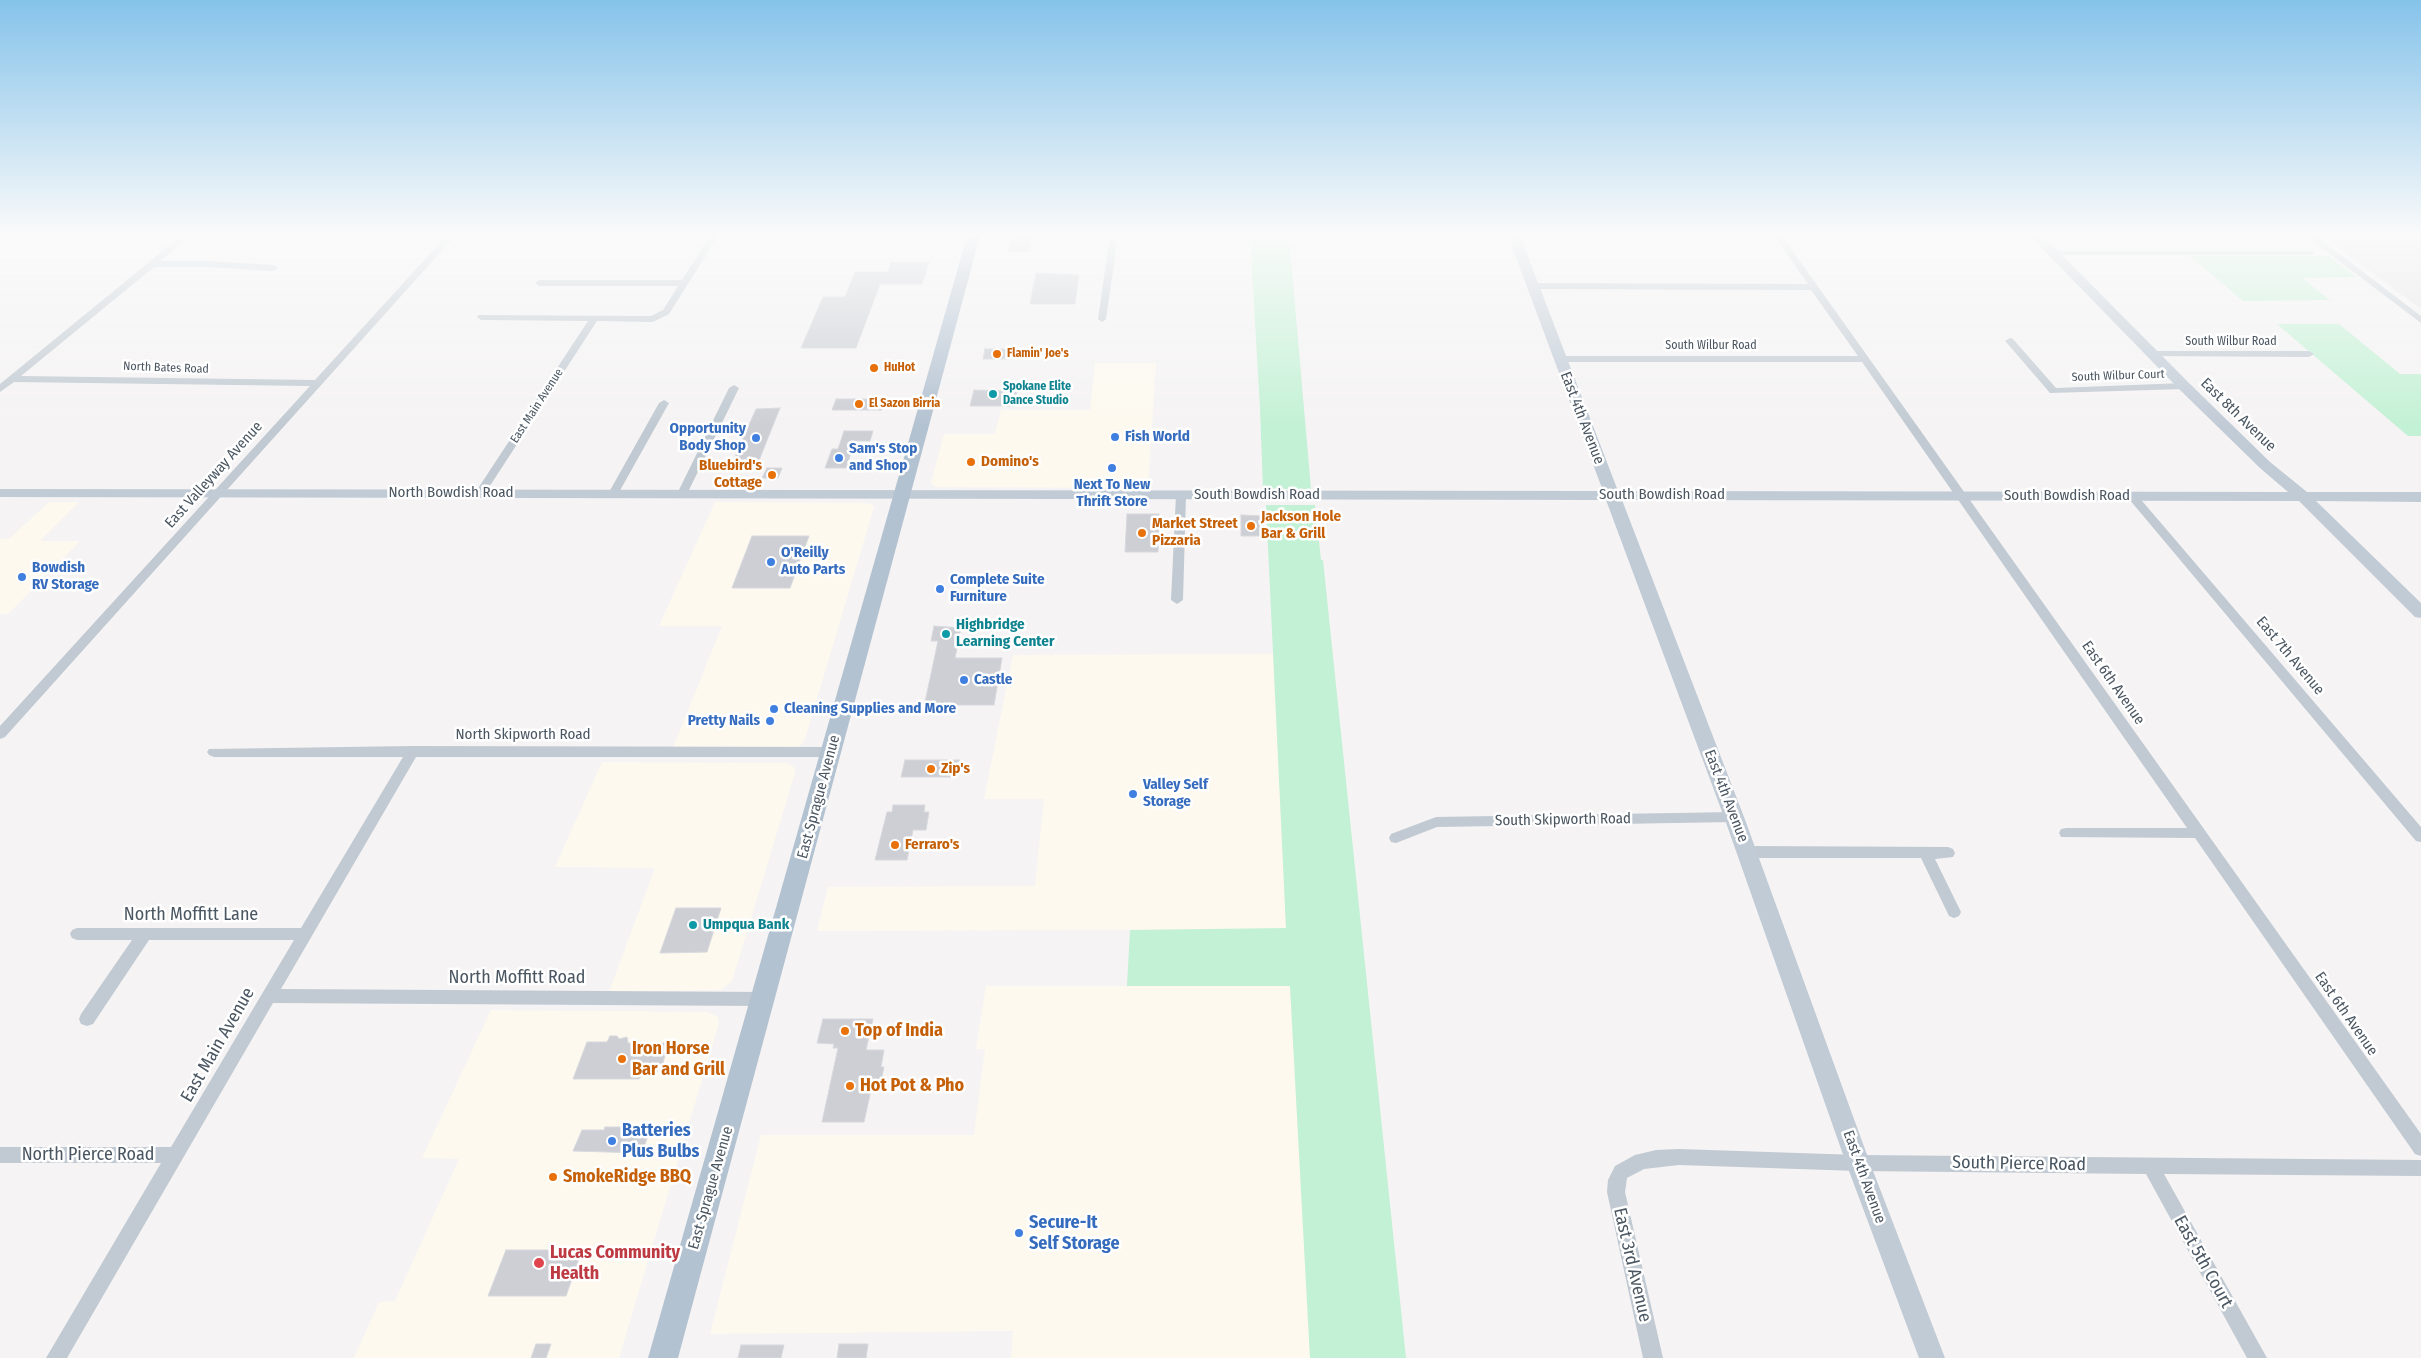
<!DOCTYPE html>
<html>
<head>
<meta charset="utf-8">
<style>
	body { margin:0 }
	canvas { display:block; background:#f5f3f3 }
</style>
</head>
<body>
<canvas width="2421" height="1358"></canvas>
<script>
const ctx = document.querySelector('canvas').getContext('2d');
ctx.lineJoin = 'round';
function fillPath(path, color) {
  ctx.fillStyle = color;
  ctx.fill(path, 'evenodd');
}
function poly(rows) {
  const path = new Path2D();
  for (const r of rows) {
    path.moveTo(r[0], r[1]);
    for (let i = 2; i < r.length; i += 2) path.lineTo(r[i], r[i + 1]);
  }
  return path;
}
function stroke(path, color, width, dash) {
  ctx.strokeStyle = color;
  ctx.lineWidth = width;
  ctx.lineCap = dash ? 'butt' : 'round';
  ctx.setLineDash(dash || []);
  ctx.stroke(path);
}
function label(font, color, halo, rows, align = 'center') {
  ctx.font = font + ' "Fira Sans Condensed",sans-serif';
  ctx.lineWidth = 5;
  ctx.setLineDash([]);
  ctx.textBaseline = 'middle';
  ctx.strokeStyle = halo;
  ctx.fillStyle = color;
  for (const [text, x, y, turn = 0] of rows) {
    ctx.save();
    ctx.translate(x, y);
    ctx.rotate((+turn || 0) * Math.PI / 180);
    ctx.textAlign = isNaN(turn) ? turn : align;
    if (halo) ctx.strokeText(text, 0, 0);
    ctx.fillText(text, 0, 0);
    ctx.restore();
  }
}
const commercial = poly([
	[1095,363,1156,363,1148,488,936,487,931,483,944,434,995,434,1001,410,1090,410],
	[49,502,79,502,40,541,80,541,8,614,0,614,0,539,9,539],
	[715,502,865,503,871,504,874,507,805,739,800,746,792,748,673,748,722,626,659,626],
	[1274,654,1286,929,817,931,828,887,1035,886,1044,799,984,799,1013,655],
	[602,762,786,763,794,767,795,773,732,981,721,990,609,992,655,868,555,867],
	[986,986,1290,986,1310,1358,1011,1358,1013,1331,710,1334,761,1135,974,1135,985,1049,976,1049],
	[491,1010,708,1012,718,1017,719,1023,619,1358,354,1358,379,1302,395,1301,459,1159,422,1158]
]);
const education = poly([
	[2323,236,2421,236,2421,309]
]);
const green = poly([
	[1250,236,1289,236,1311,489,1263,489,1260,408],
	[2190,256,2329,256,2356,277,2302,278,2330,300,2243,301],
	[2277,324,2339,324,2400,374,2421,374,2421,436,2408,436],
	[1266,505,1315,505,1321,560,1323,560,1406,1358,1310,1358,1290,986,1127,986,1130,930,1286,928]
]);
const building = poly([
	[1012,236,1032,236,1029,251,1008,251,1012,236],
	[891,262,929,262,922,284,880,284,856,348,801,348,823,297,845,297,855,272,888,272,891,262],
	[1036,273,1079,275,1075,304,1030,304,1036,273],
	[985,349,1012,349,1010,359,983,359,985,349],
	[974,390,1017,391,1014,406,970,406,974,390],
	[836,399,886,399,882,410,832,410,836,399],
	[780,408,756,468,730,468,756,409,780,408],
	[844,431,873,431,870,441,855,441,846,468,825,468,832,449,838,449,844,431],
	[767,468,782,468,778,478,762,478,767,468],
	[1127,514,1159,514,1158,552,1125,552,1127,514],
	[1241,515,1263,516,1264,536,1241,536,1241,515],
	[752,536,809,536,790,588,732,588,752,536],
	[934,626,961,628,955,658,1002,658,994,705,929,705,925,702,938,641,931,641,934,626],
	[905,760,960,760,957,777,901,777,905,760],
	[893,805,925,805,924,812,929,812,926,830,913,830,907,860,875,860,887,812,892,812,893,805],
	[676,908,721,908,707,952,660,953,676,908],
	[823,1019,873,1019,866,1050,884,1050,881,1067,884,1067,879,1090,871,1090,864,1122,822,1122,838,1048,833,1048,834,1044,817,1043,823,1019],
	[610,1036,617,1036,619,1039,627,1037,628,1043,666,1043,663,1052,666,1052,662,1066,659,1066,656,1075,641,1076,639,1079,573,1079,587,1042,607,1042,610,1036],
	[605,1127,651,1127,642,1153,573,1151,582,1130,604,1130,605,1127],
	[506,1250,582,1250,566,1296,488,1296,506,1250],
	[536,1344,551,1344,546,1358,531,1358,536,1344],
	[839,1344,868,1344,866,1358,837,1358,839,1344],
	[741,1345,784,1345,781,1358,738,1358,741,1345]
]);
const street = poly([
	[181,236,190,236,160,261,208,261,274,265,278,268,274,271,208,267,154,267,21,376,315,380,446,236,455,236,5,737,0,739,0,726,310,386,14,382,0,392,0,384,181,236],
	[710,236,718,236,669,314,653,322,597,321,484,495,476,495,475,493,588,321,481,320,477,317,478,315,651,316,663,310,678,286,539,286,535,283,539,280,682,280,710,236],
	[1110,236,1118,236,1106,319,1102,322,1098,319,1110,236],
	[1774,236,1782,236,2421,1134,2421,1156,2415,1154,2195,838,2061,837,2059,833,2061,829,2066,828,2187,828,1862,362,1560,362,1555,359,1560,356,1858,356,1811,290,1532,289,1528,286,1532,283,1808,284,1774,236],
	[2306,236,2316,236,2421,316,2421,323,2306,236],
	[2050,251,2311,251,2315,253,2311,255,2050,255,2050,251],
	[2010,338,2013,339,2056,388,2184,383,2189,386,2184,389,2050,393,2007,343,2005,341,2010,338],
	[2152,351,2309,351,2314,354,2309,357,2149,356,2147,354,2152,351],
	[734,385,739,388,687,494,682,497,678,496,677,494,729,388,734,385],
	[664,400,669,403,618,494,613,497,609,496,608,494,659,403,664,400],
	[1181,492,1186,495,1183,600,1177,604,1171,600,1176,495,1181,492],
	[2133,494,2137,495,2421,827,2421,842,2416,841,2129,499,2128,497,2129,495,2133,494],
	[413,746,832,747,837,749,839,752,837,755,832,757,416,757,281,989,764,992,770,994,772,999,770,1004,764,1006,273,1003,67,1358,46,1358,161,1163,0,1163,0,1147,171,1147,294,940,149,940,93,1024,87,1026,81,1024,79,1019,81,1014,132,940,77,940,72,938,70,934,72,930,77,928,301,928,403,757,214,757,209,755,207,752,209,749,413,746],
	[1734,812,1739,813,1741,817,1739,821,1734,822,1437,827,1396,843,1391,842,1389,838,1391,834,1436,817,1734,812],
	[1747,846,1948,847,1953,849,1955,853,1953,857,1935,859,1961,912,1959,916,1954,918,1949,916,1921,858,1747,858,1742,856,1740,852,1742,848,1747,846],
	[1679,1149,1858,1155,2421,1160,2421,1176,2164,1174,2267,1358,2247,1358,2146,1174,1858,1171,1679,1165,1644,1169,1627,1178,1625,1192,1663,1358,1643,1358,1607,1192,1608,1180,1615,1166,1635,1155,1656,1150,1679,1149]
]);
const secondary = poly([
	[1508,236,1520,236,1618,491,2288,492,2260,468,2179,389,2030,236,2043,236,2189,383,2270,462,2307,492,2421,492,2421,502,2316,501,2421,603,2421,618,2415,617,2299,501,1622,500,1744,817,1870,1163,1945,1358,1919,1358,1846,1163,1724,817,1606,500,0,497,0,489,1603,491,1508,236]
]);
const primary = poly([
	[967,236,980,236,678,1358,648,1358,967,236]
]);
const markers = [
	[997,354,5,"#e8710a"],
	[874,368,5,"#e8710a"],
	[993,394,5,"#0f9aa8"],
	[859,404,5,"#e8710a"],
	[1115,437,5,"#3f7fe0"],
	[756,438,5,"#3f7fe0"],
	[839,458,5,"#3f7fe0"],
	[971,462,5,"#e8710a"],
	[1112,468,5,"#3f7fe0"],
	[772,475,5,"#e8710a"],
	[1251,526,5,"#e8710a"],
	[1142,533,5,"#e8710a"],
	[771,562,5,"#3f7fe0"],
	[22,577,5,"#3f7fe0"],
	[940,589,5,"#3f7fe0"],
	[946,634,5,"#0f9aa8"],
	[964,680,5,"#3f7fe0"],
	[774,709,5,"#3f7fe0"],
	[770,721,5,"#3f7fe0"],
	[931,769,5,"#e8710a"],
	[1133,794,5,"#3f7fe0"],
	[895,845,5,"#e8710a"],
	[693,925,5,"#0f9aa8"],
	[845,1031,5,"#e8710a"],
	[622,1059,5,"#e8710a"],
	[850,1086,5,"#e8710a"],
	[612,1141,5,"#3f7fe0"],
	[553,1177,5,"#e8710a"],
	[1019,1233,5,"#3f7fe0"],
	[539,1263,6,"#e0444e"]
];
const farStreetnames = [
	["South Wilbur Road",2231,342],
	["South Wilbur Road",1711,346],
	["North Bates Road",166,368,2],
	["South Wilbur Court",2118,376,-2],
	["East Main Avenue",537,406,-57]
];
const farFoodnames = [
	["Flamin' Joe's",1007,354],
	["HuHot",884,368],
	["El Sazon Birria",869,404]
];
const farCulturenames = [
	["Spokane Elite",1003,387],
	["Dance Studio",1003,401]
];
const streetNames = [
	["East 8th Avenue",2238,415,44],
	["East 4th Avenue",1582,418,69],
	["East Valleyway Avenue",214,475,-48],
	["North Bowdish Road",451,493],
	["South Bowdish Road",1257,495],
	["South Bowdish Road",1662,495],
	["South Bowdish Road",2067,496],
	["East 7th Avenue",2290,656,50],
	["East 6th Avenue",2113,683,55],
	["North Skipworth Road",523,735],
	["East 4th Avenue",1726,796,69],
	["East Sprague Avenue",819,797,-75],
	["South Skipworth Road",1563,820,-1],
	["East 6th Avenue",2346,1014,55],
	["East 4th Avenue",1864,1177,70],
	["East Sprague Avenue",711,1188,-74]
];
const shopNames = [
	["Opportunity",746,429,"right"],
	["Body Shop",746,446,"right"],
	["Fish World",1125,437],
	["Sam's Stop",849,449],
	["and Shop",849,466],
	["Next To New",1112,485,"center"],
	["Thrift Store",1112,502,"center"],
	["O'Reilly",781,553],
	["Auto Parts",781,570],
	["Bowdish",32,568],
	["RV Storage",32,585],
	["Complete Suite",950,580],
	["Furniture",950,597],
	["Castle",974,680],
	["Cleaning Supplies and More",784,709],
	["Pretty Nails",760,721,"right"],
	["Valley Self",1143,785],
	["Storage",1143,802]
];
const foodNames = [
	["Domino's",981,462],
	["Bluebird's",762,466,"right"],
	["Cottage",762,483,"right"],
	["Jackson Hole",1261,517],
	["Bar & Grill",1261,534],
	["Market Street",1152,524],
	["Pizzaria",1152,541],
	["Zip's",941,769],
	["Ferraro's",905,845]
];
const cultureNames = [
	["Highbridge",956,625],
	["Learning Center",956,642],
	["Umpqua Bank",703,925]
];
const nearStreetnames = [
	["North Moffitt Lane",191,915],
	["North Moffitt Road",517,978],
	["East Main Avenue",218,1045,-60],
	["North Pierce Road",88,1155],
	["South Pierce Road",2019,1164,1],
	["East 5th Court",2203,1262,61],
	["East 3rd Avenue",1632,1265,77]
];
const nearFoodnames = [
	["Top of India",855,1031],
	["Iron Horse",632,1049],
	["Bar and Grill",632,1070],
	["Hot Pot & Pho",860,1086],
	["SmokeRidge BBQ",563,1177]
];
const nearShopnames = [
	["Batteries",622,1131],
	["Plus Bulbs",622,1152],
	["Secure-It",1029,1223],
	["Self Storage",1029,1244]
];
const nearHealthnames = [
	["Lucas Community",550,1253],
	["Health",550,1274]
];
fillPath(commercial, '#fdf9ef');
fillPath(education, '#e6e4e5');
fillPath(green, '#c3f1d5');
fillPath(building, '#cdcfd5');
stroke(building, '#d7d9de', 1);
fillPath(street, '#c1cad2');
fillPath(secondary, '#c1cbd6');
fillPath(primary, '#b3c2d1');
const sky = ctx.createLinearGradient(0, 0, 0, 426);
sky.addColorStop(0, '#85c3ea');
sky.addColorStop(0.55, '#fafafa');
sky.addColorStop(1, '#fafafa00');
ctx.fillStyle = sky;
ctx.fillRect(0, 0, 2421, 426);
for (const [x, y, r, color] of markers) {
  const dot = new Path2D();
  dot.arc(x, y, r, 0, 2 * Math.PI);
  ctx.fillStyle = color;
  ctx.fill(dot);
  stroke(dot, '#fff', 2);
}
label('12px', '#4a5661', '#fff', farStreetnames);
label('bold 12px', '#c56008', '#fff', farFoodnames, 'left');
label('bold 12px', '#0d838f', '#fff', farCulturenames, 'left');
label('15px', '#4a5661', '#fff', streetNames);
label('bold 15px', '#366cbe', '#fff', shopNames, 'left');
label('bold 15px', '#c56008', '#fff', foodNames, 'left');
label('bold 15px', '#0d838f', '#fff', cultureNames, 'left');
label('18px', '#4a5661', '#fff', nearStreetnames);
label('bold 18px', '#c56008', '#fff', nearFoodnames, 'left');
label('bold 18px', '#366cbe', '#fff', nearShopnames, 'left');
label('bold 18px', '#be3a42', '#fff', nearHealthnames, 'left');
</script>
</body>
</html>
